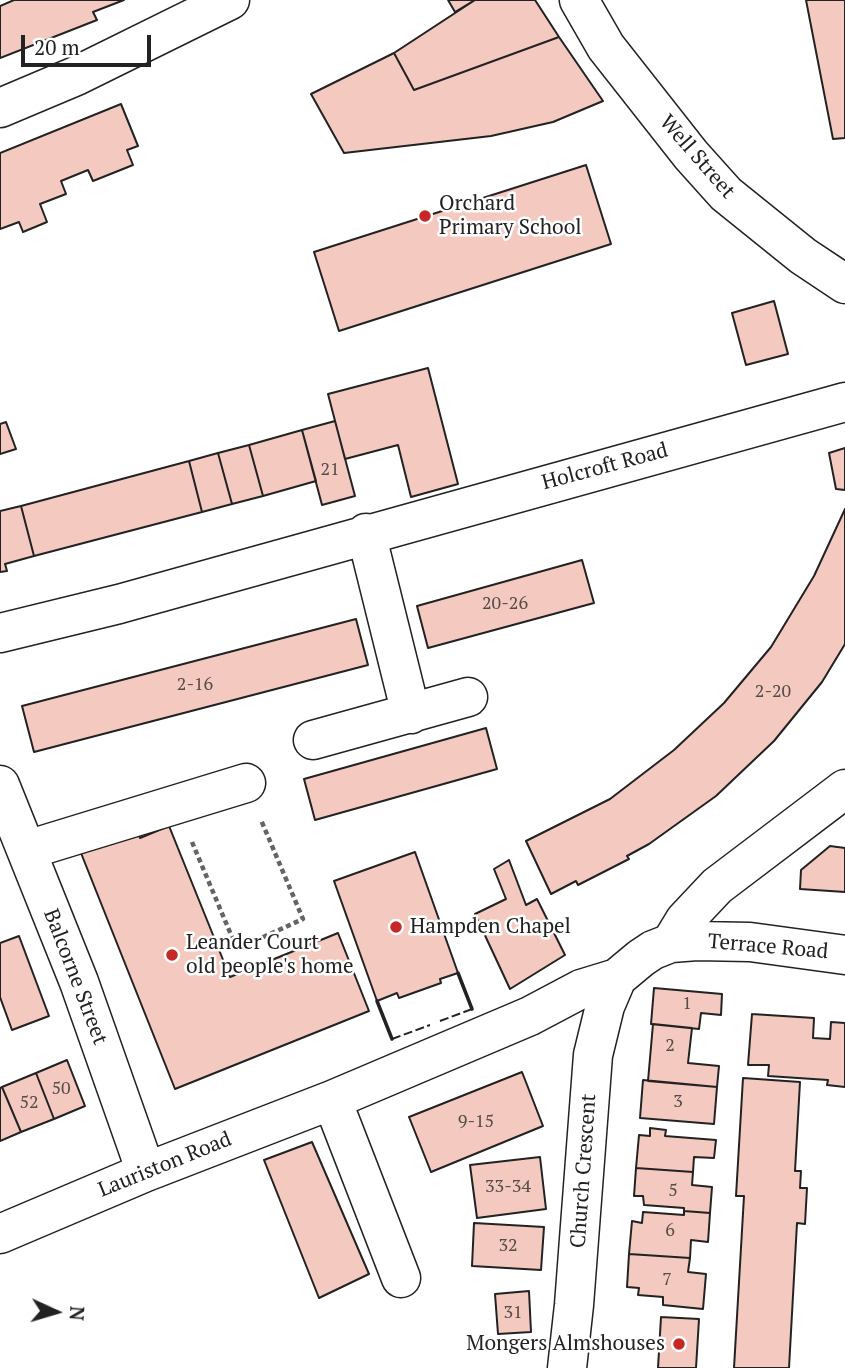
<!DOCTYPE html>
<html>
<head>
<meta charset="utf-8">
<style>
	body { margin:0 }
	#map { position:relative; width:845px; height:1368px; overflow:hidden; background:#fff; font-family:"PT Serif",serif }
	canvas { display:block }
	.north { position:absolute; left:21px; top:1277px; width:70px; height:70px; -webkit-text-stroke:5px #fff; paint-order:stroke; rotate:94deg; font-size:19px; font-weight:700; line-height:28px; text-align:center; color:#222 }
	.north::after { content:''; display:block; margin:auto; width:24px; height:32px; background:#222; clip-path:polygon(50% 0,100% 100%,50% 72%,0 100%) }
	.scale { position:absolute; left:21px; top:35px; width:130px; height:32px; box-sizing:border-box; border:4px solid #222; border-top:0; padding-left:9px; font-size:21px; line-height:24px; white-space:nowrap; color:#222; -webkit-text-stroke:5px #fff; paint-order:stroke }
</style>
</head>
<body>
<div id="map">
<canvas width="845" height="1368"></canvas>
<div class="north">N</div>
<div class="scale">20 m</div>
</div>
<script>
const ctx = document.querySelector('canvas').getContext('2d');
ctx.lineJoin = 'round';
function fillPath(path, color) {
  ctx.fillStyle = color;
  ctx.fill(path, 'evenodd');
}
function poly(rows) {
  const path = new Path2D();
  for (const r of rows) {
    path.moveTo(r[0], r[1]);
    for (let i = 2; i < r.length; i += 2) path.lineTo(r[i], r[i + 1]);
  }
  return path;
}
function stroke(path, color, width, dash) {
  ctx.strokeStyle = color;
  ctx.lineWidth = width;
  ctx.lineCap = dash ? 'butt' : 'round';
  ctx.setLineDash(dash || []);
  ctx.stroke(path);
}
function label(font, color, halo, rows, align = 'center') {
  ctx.font = font + ' "PT Serif",serif';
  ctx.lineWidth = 5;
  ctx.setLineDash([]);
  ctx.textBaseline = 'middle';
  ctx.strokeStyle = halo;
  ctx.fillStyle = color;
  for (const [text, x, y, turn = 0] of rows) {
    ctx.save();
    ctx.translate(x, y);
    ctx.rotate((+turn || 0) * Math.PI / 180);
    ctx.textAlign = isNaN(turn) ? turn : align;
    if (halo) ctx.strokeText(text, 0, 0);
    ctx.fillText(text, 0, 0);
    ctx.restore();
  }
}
const building = poly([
	[14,0,124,0,93,12,97,20,0,58,0,6,14,0],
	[448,0,475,0,455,12,448,0],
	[475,0,535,0,559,37,414,90,394,53,475,0],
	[806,0,845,0,845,138,833,139,806,0],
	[559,37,603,101,553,122,491,136,344,153,311,94,394,53,414,90,559,37],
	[121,104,138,146,127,150,133,165,93,181,88,170,61,181,66,194,40,204,47,222,23,232,19,222,0,229,0,153,121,104],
	[586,165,611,244,339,331,314,252,586,165],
	[774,301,788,354,746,365,732,313,774,301],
	[428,368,458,484,411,497,398,445,345,459,328,394,428,368],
	[335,421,355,496,322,505,302,430,335,421],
	[6,422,16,449,0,454,0,424,6,422],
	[302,430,316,481,263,496,249,445,302,430],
	[249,445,263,496,232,504,218,453,249,445],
	[845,448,845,490,836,489,829,453,845,448],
	[218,453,232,504,202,512,189,461,218,453],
	[189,461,202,512,34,556,21,506,189,461],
	[21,506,34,556,5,564,7,571,0,572,0,511,21,506],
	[845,509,845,644,822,682,774,741,716,796,649,844,627,856,629,859,578,885,576,881,551,894,526,841,610,799,674,750,724,703,771,647,814,576,845,509],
	[582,560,594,603,428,648,417,606,582,560],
	[356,619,368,665,34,752,22,706,356,619],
	[486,728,497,769,315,820,304,779,486,728],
	[133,820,140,838,169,826,230,977,338,933,369,1011,175,1089,77,843,133,820],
	[830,846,845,848,845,892,800,889,801,870,830,846],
	[415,852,458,973,440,979,441,983,399,998,397,993,377,1001,334,881,415,852],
	[509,860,526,905,537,899,565,955,510,989,475,914,506,899,494,869,509,860],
	[19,936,49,1016,12,1030,0,997,0,943,19,936],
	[654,988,722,994,721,1015,701,1013,699,1029,651,1024,654,988],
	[752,1014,814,1018,813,1038,830,1039,831,1022,845,1023,845,1087,827,1085,828,1080,768,1076,769,1065,748,1065,752,1014],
	[653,1024,692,1028,688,1063,719,1066,717,1087,648,1081,653,1024],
	[67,1060,85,1106,54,1119,36,1073,67,1060],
	[522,1072,543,1126,431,1172,409,1117,522,1072],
	[36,1073,54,1119,21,1132,2,1087,36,1073],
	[743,1078,800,1082,795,1171,801,1171,800,1188,807,1188,805,1224,797,1223,789,1368,734,1368,744,1196,736,1196,743,1078],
	[643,1080,717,1087,714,1124,640,1118,643,1080],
	[2,1087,21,1132,0,1141,0,1088,2,1087],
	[650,1128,666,1130,665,1136,716,1140,714,1158,694,1157,693,1172,636,1168,639,1135,650,1136,650,1128],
	[312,1142,369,1274,319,1298,264,1160,312,1142],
	[540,1157,546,1209,477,1218,470,1165,540,1157],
	[636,1168,693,1172,692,1185,712,1187,710,1213,684,1211,684,1208,644,1205,643,1196,634,1196,636,1168],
	[684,1211,710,1213,708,1242,691,1240,690,1258,629,1254,632,1221,642,1223,643,1212,684,1215,684,1211],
	[474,1223,544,1227,541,1270,472,1266,474,1223],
	[629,1254,690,1258,688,1272,706,1274,703,1309,663,1305,663,1297,638,1295,639,1288,627,1287,629,1254],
	[529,1291,531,1332,498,1334,495,1294,529,1291],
	[661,1317,699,1319,696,1368,658,1368,661,1317]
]);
const path = poly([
	[192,842,237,949,303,919,261,820]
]);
const minor = poly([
	[0,108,76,76,230,0],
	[366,533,411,714],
	[0,633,119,604,845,402],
	[313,740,468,697],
	[0,785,79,982,146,1172],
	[27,850,246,783],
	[671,943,685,920,717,886,845,789],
	[332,1100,401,1278],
	[0,1234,146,1172,332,1100,530,1016,581,989,617,978],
	[567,1368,574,1305,593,1055,605,1006,617,978,641,958,653,950,671,943,697,941,750,942,845,955]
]);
const major = poly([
	[579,0,606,47,691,155,726,194,803,256,845,284]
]);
const fence = poly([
	[440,1021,472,1009],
	[392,1039,430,1025]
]);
const wall = poly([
	[458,973,472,1009],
	[377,1001,392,1039]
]);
const markers = [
	[425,216,7,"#c62828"],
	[396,927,7,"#c62828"],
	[172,955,7,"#c62828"],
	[679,1344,7,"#c62828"]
];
const numberNames = [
	["21",330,470],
	["20-26",505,604],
	["2-16",195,685],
	["2-20",773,692],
	["1",687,1004],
	["2",670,1046],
	["50",61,1089],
	["3",678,1102],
	["52",29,1103],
	["9-15",476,1122],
	["33-34",508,1187],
	["5",673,1191],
	["6",670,1231],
	["32",508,1246],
	["7",667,1280],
	["31",513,1313]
];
const streetNames = [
	["Well Street",697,157,49],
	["Holcroft Road",605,467,-15],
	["Terrace Road",768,947,5],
	["Balcorne Street",75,977,69],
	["Lauriston Road",165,1165,-22],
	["Church Crescent",584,1171,-86]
];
const poiNames = [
	["Orchard",439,204],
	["Primary School",439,228],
	["Hampden Chapel",410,927],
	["Leander Court",186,943],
	["old people's home",186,967],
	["Mongers Almshouses",665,1344,"right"]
];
fillPath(building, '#f3c9c0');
stroke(building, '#222', 2);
stroke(minor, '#222', 41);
stroke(major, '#222', 41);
stroke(path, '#646464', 4.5, [5, 3.5]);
stroke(minor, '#fff', 38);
stroke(major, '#fff', 38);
stroke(fence, '#222', 2, [9, 3.5]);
stroke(wall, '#222', 3.5);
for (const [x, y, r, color] of markers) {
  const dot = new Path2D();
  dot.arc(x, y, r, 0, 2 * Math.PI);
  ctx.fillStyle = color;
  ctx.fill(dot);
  stroke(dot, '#fff', 2.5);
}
label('18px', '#564c4a', null, numberNames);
label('21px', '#222', '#fff', streetNames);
label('21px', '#222', '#fff', poiNames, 'left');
</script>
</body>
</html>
